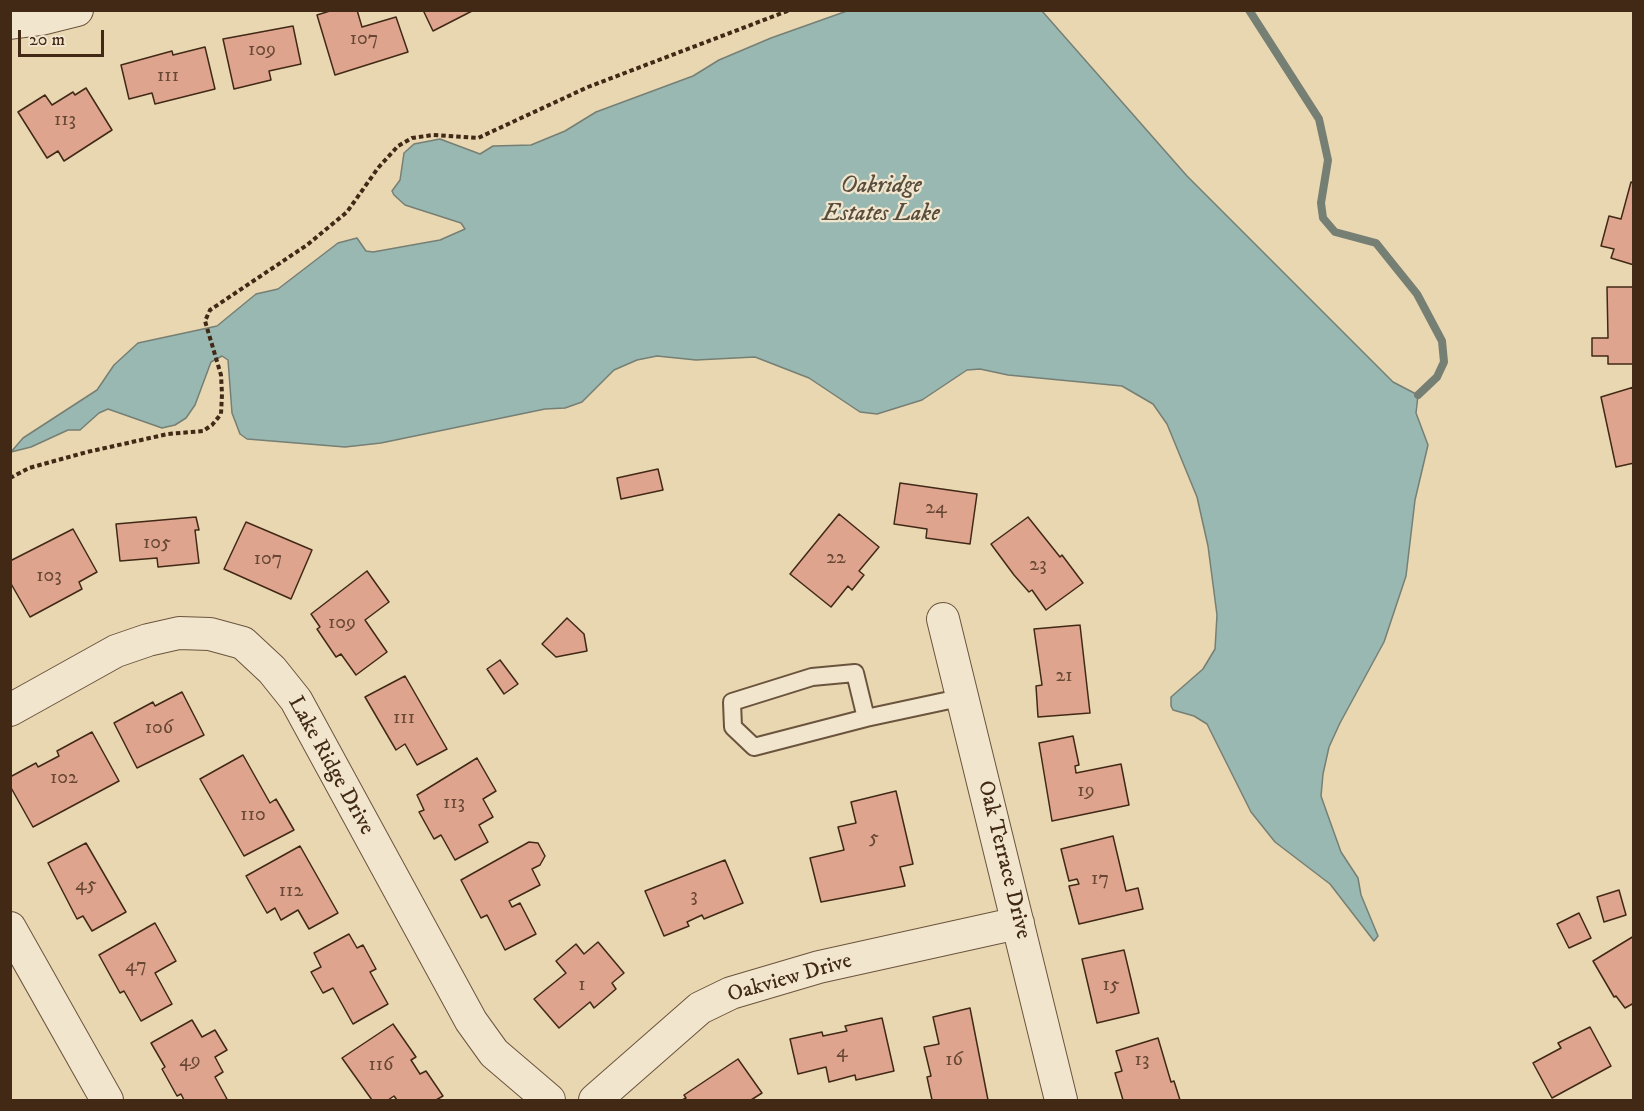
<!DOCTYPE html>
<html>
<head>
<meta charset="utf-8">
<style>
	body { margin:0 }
	#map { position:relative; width:1644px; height:1111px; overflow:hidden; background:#e9d7b2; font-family:"IM FELL DW Pica",serif }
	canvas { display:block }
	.frame { position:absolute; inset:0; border:12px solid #412916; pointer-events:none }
	.scale { position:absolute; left:18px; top:30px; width:86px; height:27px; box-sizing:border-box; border:3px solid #412916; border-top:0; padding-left:8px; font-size:18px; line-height:21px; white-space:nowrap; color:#412916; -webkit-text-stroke:4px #f1e5cd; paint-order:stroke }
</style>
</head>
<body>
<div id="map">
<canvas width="1644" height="1111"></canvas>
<div class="frame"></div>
<div class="scale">20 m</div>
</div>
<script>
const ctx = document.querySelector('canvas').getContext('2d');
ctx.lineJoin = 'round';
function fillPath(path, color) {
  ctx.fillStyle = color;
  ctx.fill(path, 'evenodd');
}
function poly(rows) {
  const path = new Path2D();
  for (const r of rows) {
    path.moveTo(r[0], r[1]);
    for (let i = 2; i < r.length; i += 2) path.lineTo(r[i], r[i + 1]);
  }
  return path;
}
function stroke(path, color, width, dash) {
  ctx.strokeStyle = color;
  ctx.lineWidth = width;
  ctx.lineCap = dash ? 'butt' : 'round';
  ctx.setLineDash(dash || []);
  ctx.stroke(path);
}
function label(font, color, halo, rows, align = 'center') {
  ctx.font = font + ' "IM FELL DW Pica",serif';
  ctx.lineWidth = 4.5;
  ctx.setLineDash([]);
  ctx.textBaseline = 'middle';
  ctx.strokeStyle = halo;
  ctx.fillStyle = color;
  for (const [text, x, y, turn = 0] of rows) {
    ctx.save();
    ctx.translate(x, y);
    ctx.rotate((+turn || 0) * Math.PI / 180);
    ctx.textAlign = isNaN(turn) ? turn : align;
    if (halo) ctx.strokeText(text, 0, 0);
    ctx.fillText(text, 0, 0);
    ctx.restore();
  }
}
const water = poly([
	[847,11,1042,11,1187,176,1393,382,1418,395,1416,413,1428,445,1415,500,1406,576,1384,642,1340,723,1329,747,1323,774,1321,796,1327,813,1341,852,1358,878,1361,895,1378,936,1374,941,1330,884,1275,842,1251,812,1207,724,1194,716,1173,710,1171,706,1171,697,1203,669,1215,649,1217,615,1208,546,1197,497,1167,424,1153,404,1122,386,1008,375,980,369,967,370,922,400,877,414,860,412,809,378,755,357,696,360,657,356,637,360,614,370,582,402,565,408,545,409,381,443,345,447,247,439,240,434,232,413,228,360,222,356,211,362,195,405,186,418,175,425,162,428,108,409,99,413,80,430,68,430,31,447,11,452,23,438,97,390,114,365,138,343,217,326,256,294,278,289,338,243,357,238,366,251,373,252,440,240,465,229,461,223,405,205,394,195,392,191,400,180,404,153,414,144,440,139,480,154,493,146,531,145,565,131,596,112,693,76,719,60,771,38,847,11]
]);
const stream = poly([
	[1249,10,1319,119,1328,160,1321,203,1323,218,1335,232,1376,243,1417,294,1442,341,1444,362,1437,377,1418,395]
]);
const building = poly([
	[333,10,357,10,362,27,396,17,408,52,335,75,317,15,333,10],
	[423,10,474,10,433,31,423,10],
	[293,26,301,64,269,71,271,80,234,89,223,39,293,26],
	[205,47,215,89,155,104,152,93,129,99,121,65,172,51,173,55,205,47],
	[86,88,112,130,64,161,58,151,47,158,18,112,45,95,52,105,73,92,75,95,86,88],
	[1631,182,1634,183,1634,265,1611,258,1614,249,1601,246,1609,216,1621,219,1631,182],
	[1607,287,1634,287,1634,364,1608,364,1608,356,1592,356,1592,338,1608,338,1607,287],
	[1634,387,1634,463,1616,467,1601,397,1634,387],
	[658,469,663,490,621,499,617,478,658,469],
	[900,483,977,494,970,544,926,538,927,529,894,524,900,483],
	[839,514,879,547,859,571,864,575,852,590,848,586,831,607,790,574,839,514],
	[196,517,199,530,195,530,199,563,158,567,157,558,120,561,116,524,196,517],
	[1028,517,1060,557,1062,555,1083,583,1046,610,1032,590,1029,592,1014,575,991,544,1028,517],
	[246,522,312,550,291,599,224,569,246,522],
	[73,529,97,572,79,582,82,589,30,617,10,582,10,561,73,529],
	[367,571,389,602,365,620,387,652,356,675,341,654,336,657,317,629,320,627,311,614,367,571],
	[567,618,584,634,587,651,556,657,542,644,567,618],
	[1080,625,1090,713,1038,717,1036,686,1042,685,1034,629,1080,625],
	[500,660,518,684,504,694,487,669,500,660],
	[405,676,447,749,417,765,405,744,396,750,365,697,405,676],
	[182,692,204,735,137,768,114,723,153,702,155,706,182,692],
	[92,732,119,781,33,827,10,786,10,777,36,763,38,767,59,756,57,751,92,732],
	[1073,736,1079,765,1075,766,1076,773,1121,764,1129,805,1052,821,1039,743,1073,736],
	[243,755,270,803,276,799,294,830,244,856,200,779,243,755],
	[477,758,496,791,483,799,493,817,479,825,488,842,455,860,441,835,434,839,419,812,424,810,417,795,477,758],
	[896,791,913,864,900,867,905,886,821,902,810,858,844,850,838,827,856,823,851,802,896,791],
	[1113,836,1126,891,1138,888,1143,909,1079,924,1069,886,1079,884,1077,879,1069,881,1061,849,1113,836],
	[529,842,538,843,545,856,540,865,532,869,540,885,509,901,512,907,520,903,536,934,505,950,487,915,481,918,461,880,529,842],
	[86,843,126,912,92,931,83,916,77,919,48,863,86,843],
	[300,846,338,913,309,929,298,910,281,920,275,908,267,913,246,876,300,846],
	[725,860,743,903,704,919,702,915,687,922,689,926,664,936,645,891,725,860],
	[1619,890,1626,915,1604,922,1597,897,1619,890],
	[1579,913,1591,938,1569,948,1557,924,1579,913],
	[155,923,176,961,155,973,172,1004,141,1021,124,991,120,993,99,955,155,923],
	[349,934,357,948,363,945,376,969,370,972,388,1004,353,1024,333,988,323,993,311,972,321,967,314,953,349,934],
	[1634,936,1634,1003,1625,1008,1616,996,1614,997,1593,961,1634,936],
	[598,942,624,973,612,983,616,989,594,1008,590,1002,559,1028,534,999,566,973,556,961,576,944,584,954,598,942],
	[1124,950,1139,1013,1097,1023,1082,959,1124,950],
	[970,1008,988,1100,932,1100,927,1077,931,1076,924,1047,939,1044,933,1017,970,1008],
	[882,1018,894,1071,856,1080,855,1075,829,1082,826,1067,798,1074,790,1039,822,1032,823,1036,847,1031,845,1026,882,1018],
	[192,1020,202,1037,215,1030,227,1050,215,1057,223,1072,215,1077,227,1099,224,1100,184,1100,181,1094,177,1096,162,1069,165,1067,151,1043,192,1020],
	[393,1024,416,1057,411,1060,420,1074,426,1071,443,1096,436,1100,397,1100,394,1096,388,1100,372,1100,342,1058,393,1024],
	[1590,1027,1611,1066,1552,1098,1533,1063,1561,1048,1558,1043,1590,1027],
	[1158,1038,1171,1082,1174,1081,1180,1100,1123,1100,1115,1073,1122,1071,1116,1051,1158,1038],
	[738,1059,762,1093,751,1100,682,1100,686,1098,684,1095,738,1059]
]);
const path = poly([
	[10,478,29,468,87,452,168,434,203,431,212,425,221,414,222,394,221,375,205,321,210,310,307,245,347,212,378,168,398,146,412,138,433,135,478,138,588,87,790,10]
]);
const service = poly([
	[866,718,855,673,812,677,732,702,733,727,754,747,866,718,964,697]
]);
const minor = poly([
	[10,23,41,19,77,10],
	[943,619,1061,1100],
	[10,710,116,651,148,640,179,633,210,634,243,643,272,670,296,700,471,1021,494,1053,549,1100],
	[10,928,107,1100],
	[595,1100,700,1008,731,993,819,967,1018,923]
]);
const numberNames = [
	["107",364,40],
	["109",262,51],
	["111",168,77],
	["113",65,121],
	["24",936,509],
	["105",157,544],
	["22",836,559],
	["107",268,560],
	["23",1038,566],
	["103",49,577],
	["109",342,624],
	["21",1064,677],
	["111",404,719],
	["106",159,729],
	["102",64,779],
	["19",1086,792],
	["113",454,804],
	["110",253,816],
	["5",874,839],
	["17",1100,880],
	["45",86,886],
	["112",291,892],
	["3",694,897],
	["47",136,967],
	["1",582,986],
	["15",1111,986],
	["4",842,1053],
	["16",954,1061],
	["13",1142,1061],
	["49",190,1062],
	["116",381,1066]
];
const streetNames = [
	["Lake Ridge Drive",330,766,61],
	["Oak Terrace Drive",1003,860,76],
	["Oakview Drive",790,979,-16]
];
const waterNames = [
	["Oakridge",881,187],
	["Estates Lake",881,215]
];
fillPath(water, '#99b8b2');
stroke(water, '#767f74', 1.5);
stroke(stream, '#767f74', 8);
fillPath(building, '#dea48e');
stroke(building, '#412916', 1.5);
stroke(service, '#6b543d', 20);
stroke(minor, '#6b543d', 34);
stroke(path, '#412916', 4, [4.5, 3]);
stroke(service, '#f1e5cd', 16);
stroke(minor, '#f1e5cd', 32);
label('20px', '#684834', null, numberNames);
label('22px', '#412916', '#f1e5cd', streetNames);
label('italic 24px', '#574d3d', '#f1e5cd', waterNames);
</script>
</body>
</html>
